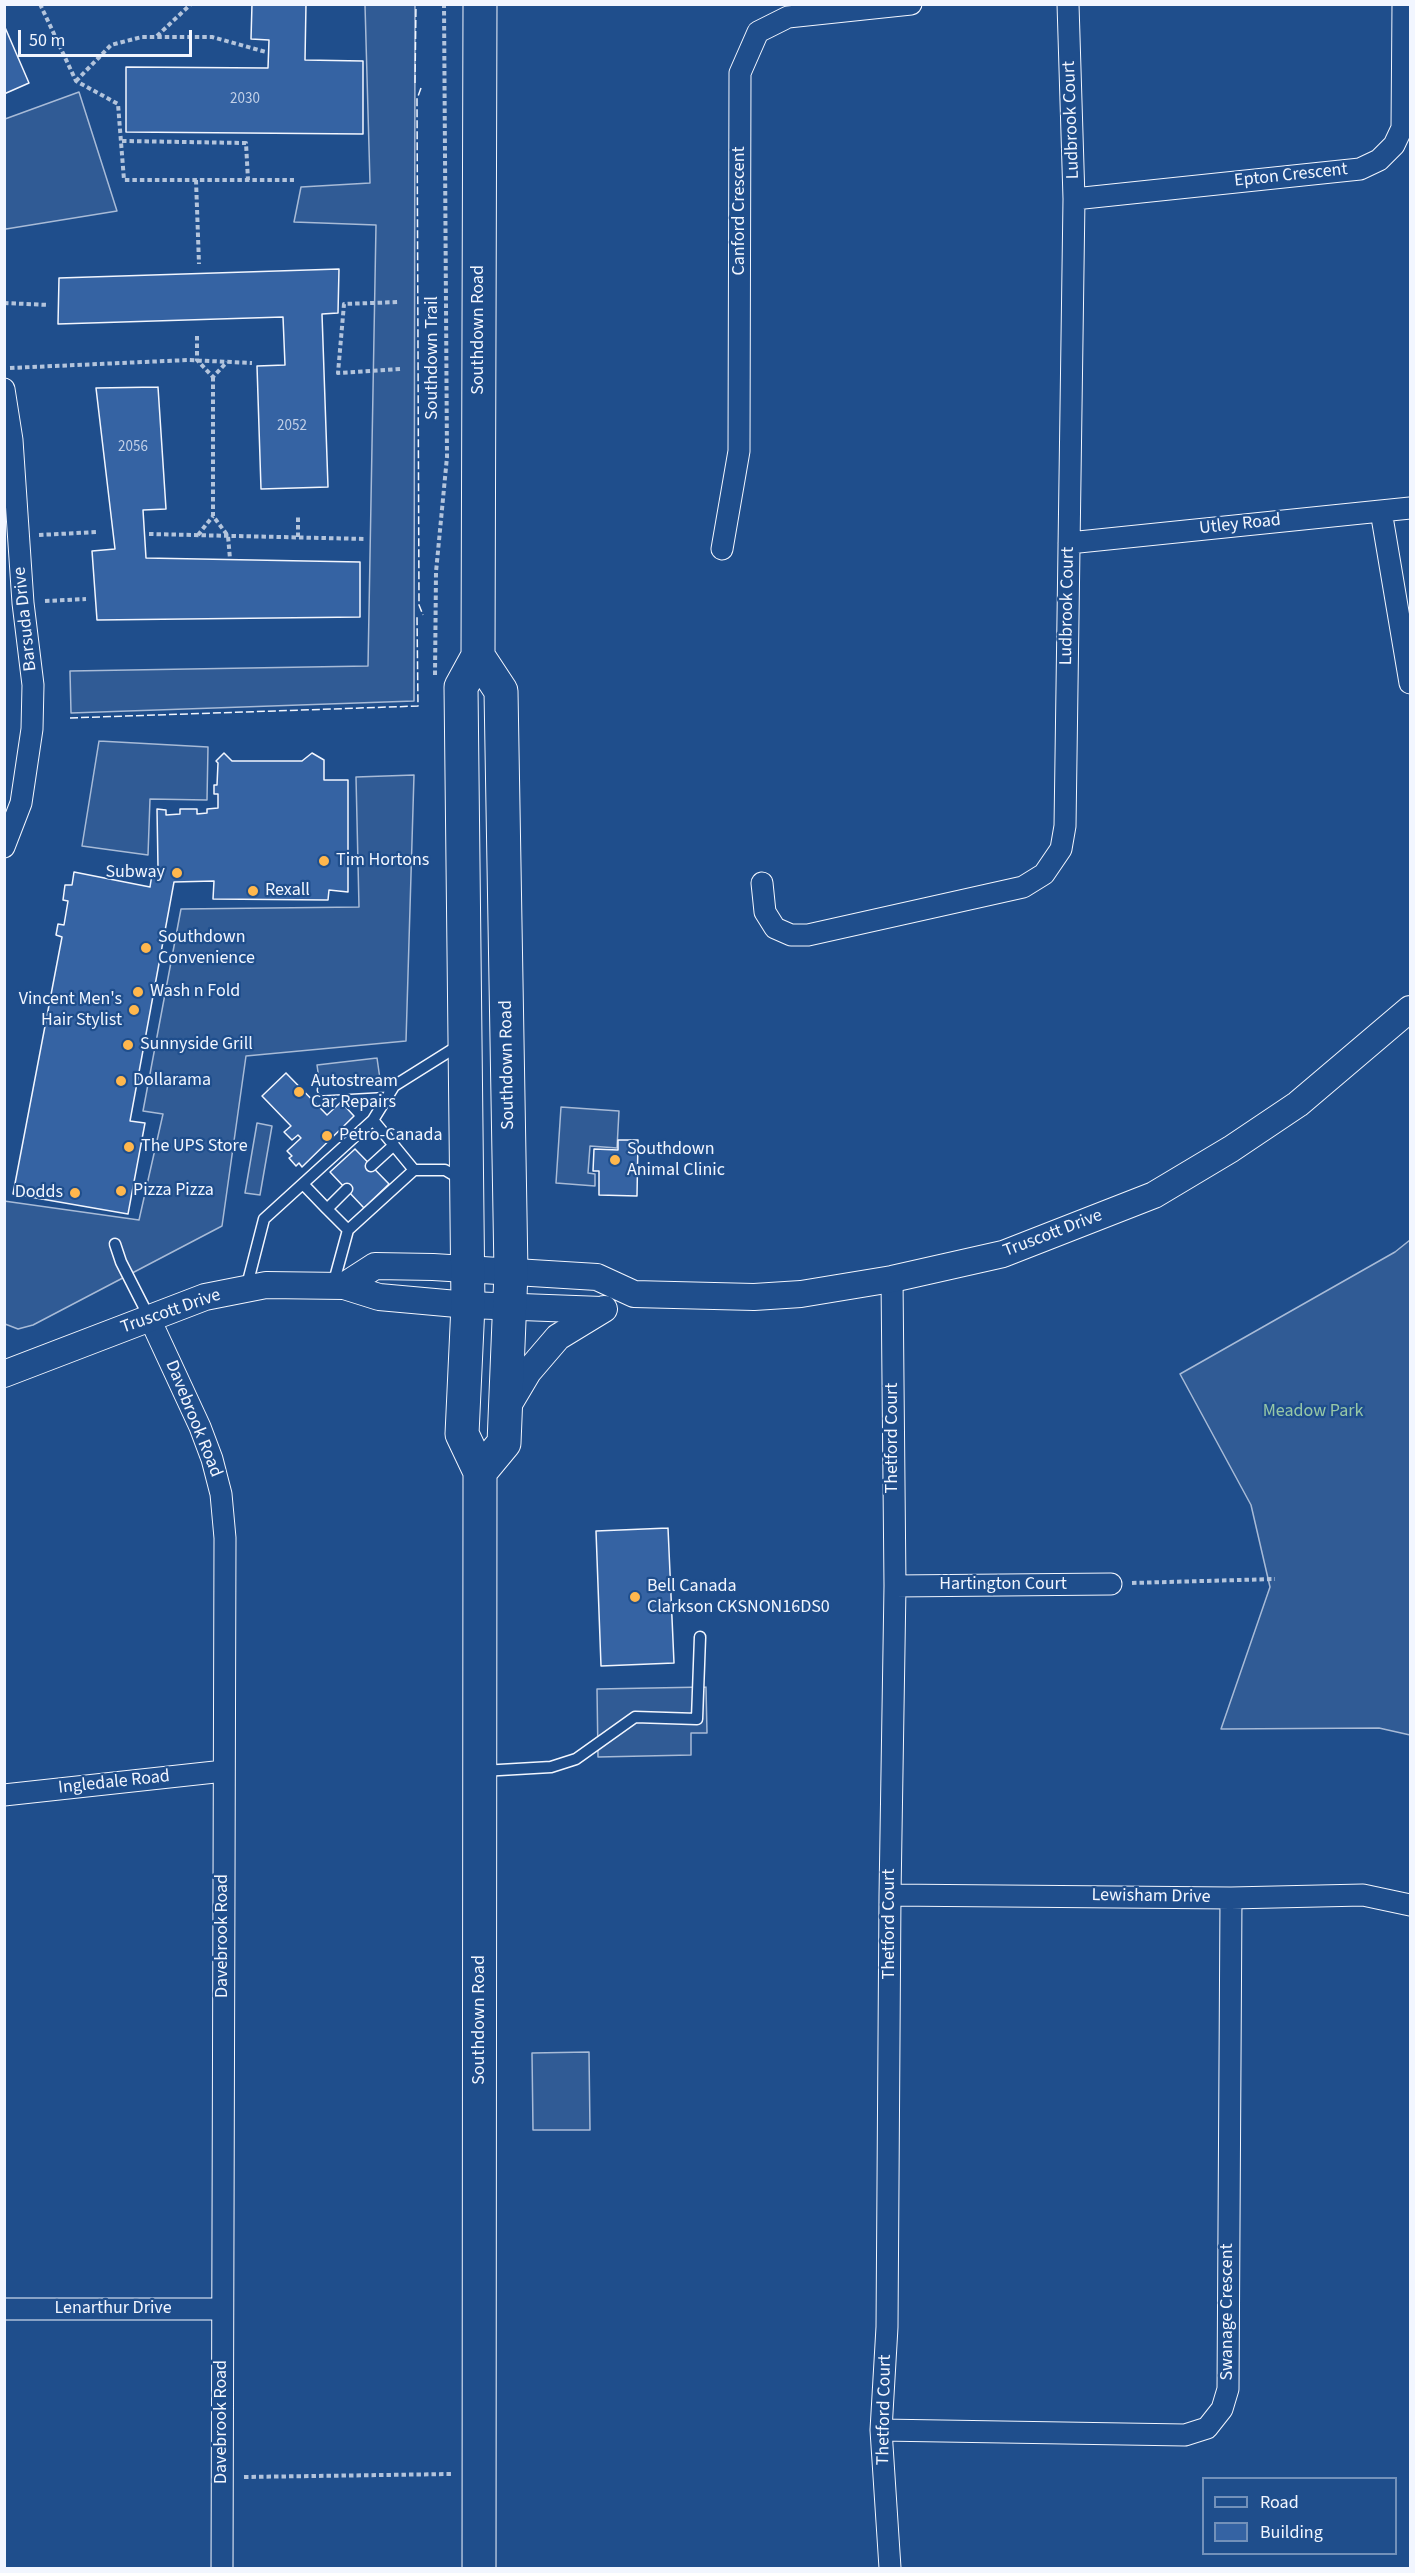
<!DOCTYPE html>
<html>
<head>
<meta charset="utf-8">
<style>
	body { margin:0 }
	#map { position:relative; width:1415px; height:2573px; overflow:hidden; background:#1f4e8c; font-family:"Source Sans 3",sans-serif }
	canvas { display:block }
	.frame { position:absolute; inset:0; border:6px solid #f2f6ff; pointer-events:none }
	.legend { position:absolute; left:1202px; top:2477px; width:195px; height:78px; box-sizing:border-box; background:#1f4e8c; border:2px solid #7391ba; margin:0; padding:8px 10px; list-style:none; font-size:18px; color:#f2f6ff }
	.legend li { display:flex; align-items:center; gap:12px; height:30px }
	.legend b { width:30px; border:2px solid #7391ba }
	.scale { position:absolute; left:18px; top:30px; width:174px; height:27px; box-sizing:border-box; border:3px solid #f2f6ff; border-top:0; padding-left:8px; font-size:18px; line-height:21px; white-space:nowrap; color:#f2f6ff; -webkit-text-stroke:4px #1f4e8c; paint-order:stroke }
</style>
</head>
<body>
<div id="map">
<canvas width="1415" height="2573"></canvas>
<div class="frame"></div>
<ul class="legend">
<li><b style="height:8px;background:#1f4e8c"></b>Road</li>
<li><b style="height:16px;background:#3563a3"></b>Building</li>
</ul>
<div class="scale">50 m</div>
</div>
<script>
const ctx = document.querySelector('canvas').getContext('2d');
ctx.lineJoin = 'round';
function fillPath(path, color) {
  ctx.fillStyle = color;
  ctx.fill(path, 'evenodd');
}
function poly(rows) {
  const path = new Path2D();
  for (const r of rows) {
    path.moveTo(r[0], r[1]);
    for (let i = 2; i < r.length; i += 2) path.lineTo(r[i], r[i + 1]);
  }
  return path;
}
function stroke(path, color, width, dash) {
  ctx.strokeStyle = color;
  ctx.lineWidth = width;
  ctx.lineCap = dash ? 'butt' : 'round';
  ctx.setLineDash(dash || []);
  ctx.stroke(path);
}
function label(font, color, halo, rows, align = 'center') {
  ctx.font = font + ' "Source Sans 3",sans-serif';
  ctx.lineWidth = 4.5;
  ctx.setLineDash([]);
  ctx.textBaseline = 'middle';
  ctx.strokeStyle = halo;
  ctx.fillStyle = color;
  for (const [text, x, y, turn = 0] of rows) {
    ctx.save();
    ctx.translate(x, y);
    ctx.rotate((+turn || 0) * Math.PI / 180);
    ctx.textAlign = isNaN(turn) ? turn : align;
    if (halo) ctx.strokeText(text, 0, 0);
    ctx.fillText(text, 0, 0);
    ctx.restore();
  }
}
const built = poly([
	[365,5,415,5,414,701,71,713,70,671,368,666,376,225,294,222,301,187,370,183,365,5],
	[79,92,117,211,6,229,4,225,5,119,79,92],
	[99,741,208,747,207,800,150,799,148,855,82,846,99,741],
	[414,775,406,1041,246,1056,222,1226,33,1325,18,1329,5,1324,4,1201,139,1220,163,1114,143,1111,181,909,359,907,356,777,414,775],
	[377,1058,380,1079,320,1086,317,1065,377,1058],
	[561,1107,619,1111,617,1148,590,1146,588,1173,595,1174,595,1186,556,1183,561,1107],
	[257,1123,272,1126,260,1195,245,1193,257,1123],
	[1410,1240,1410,1735,1379,1728,1221,1729,1270,1587,1251,1505,1180,1374,1395,1252,1410,1240],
	[706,1687,707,1733,691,1733,691,1755,598,1757,597,1689,706,1687],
	[589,2052,590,2130,533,2130,532,2053,589,2052]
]);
const building = poly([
	[252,4,306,4,305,60,363,61,363,134,126,132,126,67,268,68,269,40,251,39,252,4],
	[4,25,29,83,4,94,4,25],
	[339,269,338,313,322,314,328,487,261,489,257,366,285,365,283,317,58,324,59,278,339,269],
	[158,387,166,509,143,510,146,558,360,562,360,617,97,620,92,551,115,549,96,388,158,387],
	[224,753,232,761,302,761,312,753,324,760,324,780,348,780,348,892,329,890,328,900,213,899,214,881,174,882,130,1121,145,1123,128,1214,13,1194,62,937,56,935,58,924,64,925,68,901,63,900,65,885,72,885,74,872,150,887,153,868,158,867,157,809,166,810,166,815,180,814,180,809,197,809,197,814,207,813,207,809,218,808,218,794,214,794,214,785,217,785,218,763,216,761,224,753],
	[286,1073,327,1115,341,1102,354,1116,302,1167,299,1163,296,1166,289,1158,292,1156,287,1151,301,1138,298,1135,292,1140,284,1132,291,1126,262,1096,286,1073],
	[618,1140,638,1140,637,1196,599,1195,599,1171,593,1171,594,1149,618,1150,618,1140],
	[355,1149,389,1184,364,1208,330,1172,355,1149],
	[668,1528,674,1663,601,1666,596,1531,668,1528]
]);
const path = poly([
	[40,4,76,81,118,104,124,180,294,180],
	[157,36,191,4],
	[76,81,111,45,142,37,212,37,266,52],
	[122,141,246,143,248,180],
	[196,180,199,264],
	[4,303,49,305],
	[197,336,197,360,213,377,227,362],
	[10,368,188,360,252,363],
	[400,369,338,373,344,304,400,302],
	[213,377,213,516,228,536,230,559],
	[149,534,366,539],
	[39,535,98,532],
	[198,535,213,516],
	[298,537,298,516],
	[45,601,86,599],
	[435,675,436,572,447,457,444,4],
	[1132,1583,1275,1579],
	[244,2477,452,2474]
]);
const service = poly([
	[461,1044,394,1086,373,1120,414,1170,445,1170,462,1180],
	[323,1090,394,1086],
	[371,1166,394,1145],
	[303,1184,327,1209],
	[347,1189,327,1209,348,1230],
	[115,1244,121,1262,149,1317],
	[333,1285,348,1230,414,1170],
	[246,1289,264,1219,373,1120],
	[482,1771,551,1767,576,1759,635,1717,697,1719,700,1637]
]);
const minor = poly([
	[1074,199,1360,169,1379,160,1394,145,1402,128,1403,4],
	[4,389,12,440,23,603,33,685,32,729,21,803,4,847],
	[1381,511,1410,683],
	[1069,543,1410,508],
	[722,549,739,451,740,73,758,32,788,17,911,4],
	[762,883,765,912,775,928,791,935,808,935,1023,887,1044,874,1061,849,1065,826,1074,199,1068,4],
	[149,1317,200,1427,212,1459,221,1494,225,1538,222,2568],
	[895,1586,1111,1584],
	[4,1795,224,1771],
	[890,1895,1231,1898,1363,1895,1410,1905],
	[4,2309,222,2309],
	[881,2430,1185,2435,1207,2428,1222,2409,1228,2389,1231,1898],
	[890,2568,881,2430,887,2327,890,1895,895,1586,892,1279]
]);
const tertiary = poly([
	[344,1286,375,1266,433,1267,597,1277,634,1294,754,1297,801,1294,892,1279,1003,1254,1154,1195,1231,1149,1298,1104,1410,1009],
	[4,1374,205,1297,266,1285,344,1286,379,1297,468,1305,602,1310],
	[506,1409,528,1372,558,1337,604,1309]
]);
const primary = poly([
	[478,656,501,691,511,1272,504,1443,480,1472],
	[479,2568,480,1472,462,1434,468,1305,461,687,478,656,480,4]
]);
const fence = poly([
	[415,83,416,4],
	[421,88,417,99,419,605,423,615],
	[70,718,418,706,417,616]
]);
const markers = [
	[324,861,6,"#ffb74d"],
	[177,873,6,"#ffb74d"],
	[253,891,6,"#ffb74d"],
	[146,948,6,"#ffb74d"],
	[138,992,6,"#ffb74d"],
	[134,1010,6,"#ffb74d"],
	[128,1045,6,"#ffb74d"],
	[121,1081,6,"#ffb74d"],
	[299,1092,6,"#ffb74d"],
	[327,1136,6,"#ffb74d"],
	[129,1147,6,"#ffb74d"],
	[615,1160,6,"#ffb74d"],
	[121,1191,6,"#ffb74d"],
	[75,1193,6,"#ffb74d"],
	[635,1597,6,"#ffb74d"]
];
const numberNames = [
	["2030",245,100],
	["2052",292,427],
	["2056",133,448]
];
const streetNames = [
	["Ludbrook Court",1072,120,-92],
	["Epton Crescent",1291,176,-6],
	["Canford Crescent",740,211,-90],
	["Southdown Road",479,330,-90],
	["Southdown Trail",433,358,-90],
	["Utley Road",1240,525,-6],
	["Ludbrook Court",1068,606,-89],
	["Barsuda Drive",26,619,-96],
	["Southdown Road",508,1065,-91],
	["Truscott Drive",1053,1234,-21],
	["Truscott Drive",171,1312,-19],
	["Davebrook Road",193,1419,68],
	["Thetford Court",893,1438,-90],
	["Hartington Court",1003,1585],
	["Ingledale Road",114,1783,-6],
	["Lewisham Drive",1151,1897,1],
	["Thetford Court",890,1924,-90],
	["Davebrook Road",223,1936,-90],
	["Southdown Road",480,2020,-90],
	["Lenarthur Drive",113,2309],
	["Swanage Crescent",1228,2312,-90],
	["Thetford Court",885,2410,-89],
	["Davebrook Road",222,2422,-90]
];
const poiNames = [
	["Tim Hortons",336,861],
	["Subway",165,873,"right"],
	["Rexall",265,891],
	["Southdown",158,938],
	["Convenience",158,959],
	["Wash n Fold",150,992],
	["Vincent Men's",122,1000,"right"],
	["Hair Stylist",122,1021,"right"],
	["Sunnyside Grill",140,1045],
	["Dollarama",133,1081],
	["Autostream",311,1082],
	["Car Repairs",311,1103],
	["Petro-Canada",339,1136],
	["The UPS Store",141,1147],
	["Southdown",627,1150],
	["Animal Clinic",627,1171],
	["Pizza Pizza",133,1191],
	["Dodds",63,1193,"right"],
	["Bell Canada",647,1587],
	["Clarkson CKSNON16DS0",647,1608]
];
const parkNames = [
	["Meadow Park",1313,1412]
];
fillPath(built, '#305b95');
stroke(built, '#a8bbd7', 1.5);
fillPath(building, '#3563a3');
stroke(building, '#f2f6ff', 1.5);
stroke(service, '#f2f6ff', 13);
stroke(minor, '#f2f6ff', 23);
stroke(tertiary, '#f2f6ff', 28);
stroke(primary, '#f2f6ff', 35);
stroke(path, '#b3c4dc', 4, [4.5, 3]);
stroke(service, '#1f4e8c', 10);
stroke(minor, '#1f4e8c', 21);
stroke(tertiary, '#1f4e8c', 26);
stroke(primary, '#1f4e8c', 33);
stroke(fence, '#f2f6ff', 1.5, [8, 3]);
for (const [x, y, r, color] of markers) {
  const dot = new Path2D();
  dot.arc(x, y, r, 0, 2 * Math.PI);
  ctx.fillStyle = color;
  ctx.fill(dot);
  stroke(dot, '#1f4e8c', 2);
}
label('15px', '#c3d1e8', null, numberNames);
label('18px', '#f2f6ff', '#1f4e8c', streetNames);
label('18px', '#f2f6ff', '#1f4e8c', poiNames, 'left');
label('18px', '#97c8a6', '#1f4e8c', parkNames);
</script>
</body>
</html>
